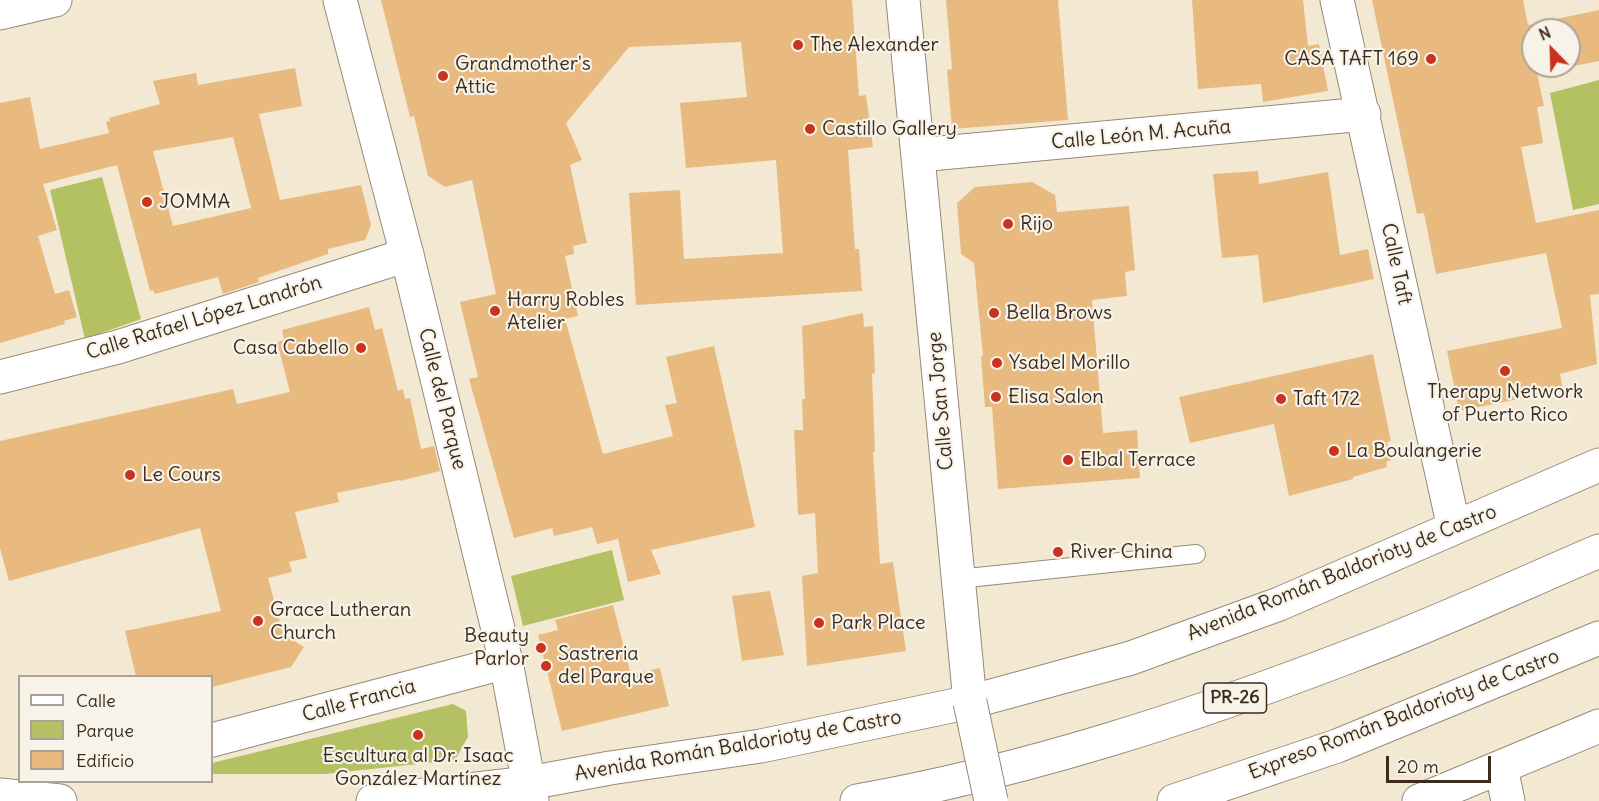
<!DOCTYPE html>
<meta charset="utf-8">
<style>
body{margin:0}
#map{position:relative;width:1599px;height:801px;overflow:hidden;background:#f3e9d3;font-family:Delius,sans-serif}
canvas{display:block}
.legend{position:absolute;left:18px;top:675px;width:195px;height:108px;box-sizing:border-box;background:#f7f3e8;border:2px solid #aca397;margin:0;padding:8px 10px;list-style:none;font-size:18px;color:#3b2a1e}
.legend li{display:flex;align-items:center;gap:12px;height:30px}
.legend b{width:30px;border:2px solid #aca397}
.north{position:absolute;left:1521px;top:18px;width:60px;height:60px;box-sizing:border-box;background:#f7f3e8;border:2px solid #aca397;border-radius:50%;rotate:337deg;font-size:16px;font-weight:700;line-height:24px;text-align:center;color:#3b2a1e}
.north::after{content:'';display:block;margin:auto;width:21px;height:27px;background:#c8321e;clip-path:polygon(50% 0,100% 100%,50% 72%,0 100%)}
.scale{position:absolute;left:1386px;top:756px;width:105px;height:27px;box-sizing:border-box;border:3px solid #3b2a1e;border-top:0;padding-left:8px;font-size:18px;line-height:21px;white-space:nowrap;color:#3b2a1e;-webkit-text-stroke:4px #f7f3e8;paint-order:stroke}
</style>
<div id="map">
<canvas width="1599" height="801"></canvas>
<ul class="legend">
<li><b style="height:8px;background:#fff"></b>Calle</li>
<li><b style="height:16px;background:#b4c163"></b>Parque</li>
<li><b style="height:16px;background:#e9ba7f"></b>Edificio</li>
</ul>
<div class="north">N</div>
<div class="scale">20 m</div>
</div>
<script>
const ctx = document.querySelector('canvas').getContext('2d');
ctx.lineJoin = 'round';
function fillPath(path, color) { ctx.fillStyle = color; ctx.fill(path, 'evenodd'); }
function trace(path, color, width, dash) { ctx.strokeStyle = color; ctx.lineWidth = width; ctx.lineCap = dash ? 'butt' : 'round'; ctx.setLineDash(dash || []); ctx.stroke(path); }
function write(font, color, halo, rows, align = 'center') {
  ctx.font = font + ' Delius,sans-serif'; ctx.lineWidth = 4.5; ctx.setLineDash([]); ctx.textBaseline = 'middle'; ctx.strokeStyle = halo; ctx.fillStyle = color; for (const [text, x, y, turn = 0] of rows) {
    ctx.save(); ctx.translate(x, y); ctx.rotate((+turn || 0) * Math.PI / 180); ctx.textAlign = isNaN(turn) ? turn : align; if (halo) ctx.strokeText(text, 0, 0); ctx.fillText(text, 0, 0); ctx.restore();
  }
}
const green = new Path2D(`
 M 1599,80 L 1599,204 L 1573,210 L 1550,93 Z
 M 102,177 L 141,319 L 85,339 L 50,190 Z
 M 612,550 L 624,600 L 523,626 L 511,576 Z
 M 453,704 L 466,711 L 468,737 L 455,760 L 325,774 L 212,774 L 212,763 Z`);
const building = new Path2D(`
 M 381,0 L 852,0 L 859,96 L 866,95 L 873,147 L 848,150 L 855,249 L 859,249 L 862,291 L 636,305 L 629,193 L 680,190 L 684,259 L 783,253 L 776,160 L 686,168 L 680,103 L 747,97 L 741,42 L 629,47 L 566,123 L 582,160 L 570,165 L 587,243 L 573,246 L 574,254 L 565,256 L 578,316 L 565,319 L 603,454 L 673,436 L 665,405 L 677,403 L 666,357 L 714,346 L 755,527 L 651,550 L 661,574 L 628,582 L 618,539 L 597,544 L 592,527 L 554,536 L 552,528 L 514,538 L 469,379 L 478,377 L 460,302 L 496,294 L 472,180 L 445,187 L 428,176 L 414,116 L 410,117 Z
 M 946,0 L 1058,0 L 1068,120 L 952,129 L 947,70 L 952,69 Z
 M 1192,0 L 1303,0 L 1308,46 L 1319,44 L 1328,91 L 1263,102 L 1261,84 L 1198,89 Z
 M 1372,0 L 1523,0 L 1528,25 L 1599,10 L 1599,61 L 1537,73 L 1544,106 L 1537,107 L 1543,143 L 1521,147 L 1536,223 L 1599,210 L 1599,294 L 1590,295 L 1597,364 L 1560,374 L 1563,390 L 1459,411 L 1447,351 L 1562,328 L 1546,253 L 1436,274 L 1424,213 L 1417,214 ZM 1533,30 L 1569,30 L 1569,66 L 1533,66 Z
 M 295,68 L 302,106 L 259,114 L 280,200 L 361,185 L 371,225 L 365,240 L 328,249 L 328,254 L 258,278 L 259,282 L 223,294 L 218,277 L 155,294 L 153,290 L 150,291 L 117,165 L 43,184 L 57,230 L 38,236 L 55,294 L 69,290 L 77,317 L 64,321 L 65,324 L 0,343 L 0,103 L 30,97 L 40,149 L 109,133 L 106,122 L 110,121 L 109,118 L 160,104 L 153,81 L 196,73 L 198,85 ZM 233,137 L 251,208 L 173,226 L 153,151 Z
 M 1258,171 L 1259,184 L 1328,172 L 1340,255 L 1368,249 L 1374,279 L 1263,303 L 1258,255 L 1222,258 L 1213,174 Z
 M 1032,182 L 1055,195 L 1057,212 L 1129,206 L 1135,270 L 1125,272 L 1127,296 L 1092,300 L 1103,433 L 1137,430 L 1140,478 L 998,489 L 992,407 L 985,407 L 981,357 L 983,356 L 974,263 L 961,254 L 957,203 L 975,187 Z
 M 369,307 L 375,330 L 382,328 L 398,391 L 403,389 L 405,399 L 410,398 L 421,449 L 434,446 L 440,471 L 400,481 L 400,480 L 337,493 L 339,502 L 295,512 L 307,558 L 289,562 L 292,572 L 268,578 L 283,634 L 304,647 L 291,667 L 212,687 L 212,676 L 136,676 L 125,631 L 221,611 L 200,528 L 9,581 L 0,548 L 0,441 L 233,389 L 237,404 L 290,392 L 277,342 L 284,340 L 282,330 Z
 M 863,313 L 864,327 L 873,326 L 875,373 L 872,374 L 875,452 L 873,452 L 880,564 L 893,562 L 906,651 L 807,666 L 802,576 L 818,573 L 815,513 L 798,515 L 794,430 L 803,430 L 802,399 L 805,399 L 802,326 Z
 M 1373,354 L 1391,441 L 1387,442 L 1391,460 L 1386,462 L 1387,467 L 1353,477 L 1353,479 L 1289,496 L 1274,424 L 1190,443 L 1179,397 Z
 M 770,591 L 784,655 L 742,661 L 732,596 Z
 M 613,605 L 631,675 L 660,668 L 669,706 L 562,731 L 538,635 L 558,630 L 555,620 Z`);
const service = new Path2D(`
 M 958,579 L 1196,554`);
const minor = new Path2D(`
 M 1337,0 L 1454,528
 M 0,13 L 55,0
 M 919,155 L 1364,114
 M 0,377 L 118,347 L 407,255
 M 212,740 L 506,662
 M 1501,768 L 1508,801
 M 0,795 L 60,801
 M 373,801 L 529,783 L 610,768 L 761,746 L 970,702 L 1131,658 L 1279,604 L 1599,465
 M 1419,801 L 1599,726`);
const tertiary = new Path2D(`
 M 340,0 L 407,255 L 506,662 L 532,801
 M 903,0 L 970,702`);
const motorway = new Path2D(`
 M 857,801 C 1026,771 1192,717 1353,655 C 1436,624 1517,586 1599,551
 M 1174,801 L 1337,746 L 1599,638`);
const tertiaryBridge = new Path2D(`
 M 970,702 L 991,801`);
const markers = [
 [798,45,6,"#c8321e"],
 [1431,59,6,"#c8321e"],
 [443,76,6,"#c8321e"],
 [810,129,6,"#c8321e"],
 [147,202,6,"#c8321e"],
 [1008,224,6,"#c8321e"],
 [495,311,6,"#c8321e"],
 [994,313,6,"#c8321e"],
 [361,348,6,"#c8321e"],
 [997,363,6,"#c8321e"],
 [1505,371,6,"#c8321e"],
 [996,397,6,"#c8321e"],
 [1281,399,6,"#c8321e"],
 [1334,451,6,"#c8321e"],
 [1068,460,6,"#c8321e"],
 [130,475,6,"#c8321e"],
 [1058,552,6,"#c8321e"],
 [258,621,6,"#c8321e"],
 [819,623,6,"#c8321e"],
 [541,648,6,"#c8321e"],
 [546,666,6,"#c8321e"],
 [418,735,6,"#c8321e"]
];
const shields = [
 [1235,698,63]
];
const shieldNames = [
 ["PR-26",1235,698]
];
const poiNames = [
 ["The Alexander",810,45],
 ["CASA TAFT 169",1419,59,"right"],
 ["Grandmother's",455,64],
 ["Attic",455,87],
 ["Castillo Gallery",822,129],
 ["JOMMA",159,202],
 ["Rijo",1020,224],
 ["Harry Robles",507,300],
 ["Atelier",507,323],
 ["Bella Brows",1006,313],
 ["Casa Cabello",349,348,"right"],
 ["Ysabel Morillo",1009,363],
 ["Therapy Network",1505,392,"center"],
 ["of Puerto Rico",1505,415,"center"],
 ["Elisa Salon",1008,397],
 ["Taft 172",1293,399],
 ["La Boulangerie",1346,451],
 ["Elbal Terrace",1080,460],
 ["Le Cours",142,475],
 ["River China",1070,552],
 ["Grace Lutheran",270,610],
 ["Church",270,633],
 ["Park Place",831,623],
 ["Beauty",529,636,"right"],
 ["Parlor",529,659,"right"],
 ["Sastreria",558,654],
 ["del Parque",558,677],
 ["Escultura al Dr. Isaac",418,756,"center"],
 ["González Martínez",418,779,"center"]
];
const streetNames = [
 ["Calle León M. Acuña",1141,135,-5],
 ["Calle Taft",1396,264,78],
 ["Calle Rafael López Landrón",204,318,-17],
 ["Calle del Parque",442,399,76],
 ["Calle San Jorge",941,401,-95],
 ["Avenida Román Baldorioty de Castro",1342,573,-22],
 ["Calle Francia",359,701,-15],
 ["Expreso Román Baldorioty de Castro",1404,715,-21],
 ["Avenida Román Baldorioty de Castro",738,746,-10]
];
fillPath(green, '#b4c163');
fillPath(building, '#e9ba7f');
trace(service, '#978a78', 20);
trace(minor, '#978a78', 35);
trace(tertiary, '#978a78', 35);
trace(motorway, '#978a78', 35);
trace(service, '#fff', 18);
trace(minor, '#fff', 33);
trace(tertiary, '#fff', 33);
trace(motorway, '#fff', 33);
trace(tertiaryBridge, '#978a78', 35, []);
trace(tertiaryBridge, '#fff', 33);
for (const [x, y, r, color] of markers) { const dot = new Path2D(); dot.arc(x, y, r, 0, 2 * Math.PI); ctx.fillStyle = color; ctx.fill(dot); trace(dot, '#f7f3e8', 2); }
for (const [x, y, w] of shields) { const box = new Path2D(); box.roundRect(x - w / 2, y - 15, w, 30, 4.5); ctx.fillStyle = '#f7f3e8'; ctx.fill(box); trace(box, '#3b2a1e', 1.5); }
write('bold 18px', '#3b2a1e', null, shieldNames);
write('20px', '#3b2a1e', '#f7f3e8', poiNames, 'left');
write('20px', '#3b2a1e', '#f7f3e8', streetNames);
</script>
